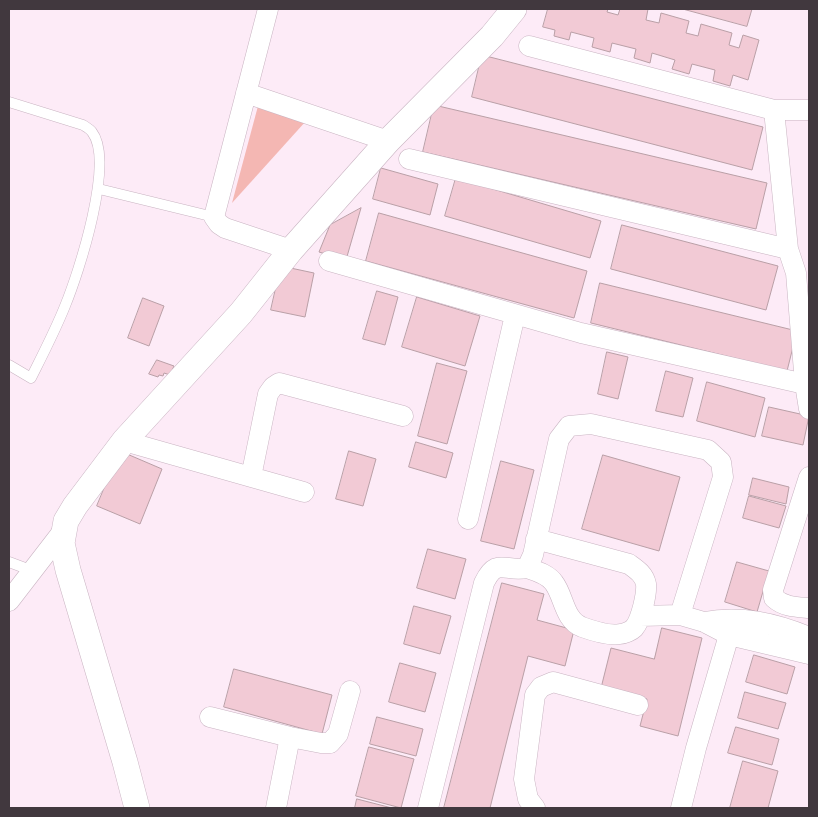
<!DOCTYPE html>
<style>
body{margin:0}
#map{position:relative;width:818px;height:817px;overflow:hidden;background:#fdebf7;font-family:Ubuntu,sans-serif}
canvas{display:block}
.frame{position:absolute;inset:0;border:10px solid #41383e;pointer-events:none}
</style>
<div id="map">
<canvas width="818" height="817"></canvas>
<div class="frame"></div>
</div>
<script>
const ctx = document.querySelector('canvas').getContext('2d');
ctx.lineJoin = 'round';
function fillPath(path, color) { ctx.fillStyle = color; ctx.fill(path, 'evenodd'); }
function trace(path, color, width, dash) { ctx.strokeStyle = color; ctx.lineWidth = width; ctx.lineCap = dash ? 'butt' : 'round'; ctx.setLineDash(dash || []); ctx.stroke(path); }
const green = new Path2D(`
 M 258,106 L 306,121 L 232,203 Z`);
const building = new Path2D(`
 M 548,9 L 608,9 L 607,12 L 618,15 L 620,9 L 648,9 L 646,20 L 659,23 L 661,13 L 689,21 L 686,33 L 698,36 L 701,24 L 732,33 L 729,45 L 739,48 L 743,35 L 759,40 L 748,80 L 733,75 L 730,86 L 713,81 L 715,70 L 692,64 L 689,74 L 672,69 L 675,60 L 652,53 L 650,63 L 634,58 L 636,49 L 612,43 L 610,52 L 592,47 L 594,38 L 571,32 L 569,40 L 554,36 L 555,30 L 543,27 Z
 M 683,9 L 752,9 L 747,26 Z
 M 482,55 L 763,127 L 752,170 L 472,97 Z
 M 434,105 L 767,183 L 756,229 L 423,152 Z
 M 381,168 L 438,184 L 430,215 L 373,199 Z
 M 456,178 L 601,221 L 590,258 L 445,216 Z
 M 361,208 L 346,260 L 319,252 L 330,225 Z
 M 379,213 L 587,271 L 574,318 L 366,261 Z
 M 622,225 L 778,266 L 766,310 L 611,269 Z
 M 281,266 L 314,273 L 305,317 L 271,310 Z
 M 600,283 L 797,331 L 787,371 L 591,323 Z
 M 377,291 L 398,297 L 385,345 L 363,339 Z
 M 417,297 L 480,316 L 465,366 L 402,347 Z
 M 143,298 L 164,306 L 149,346 L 128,338 Z
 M 607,352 L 628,357 L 618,399 L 598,394 Z
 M 157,360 L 174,366 L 170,375 L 164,373 L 163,376 L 159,375 L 158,377 L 149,374 Z
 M 437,363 L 467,371 L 447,444 L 418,436 Z
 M 666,371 L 693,378 L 683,417 L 656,411 Z
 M 707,382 L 765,398 L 755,437 L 697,421 Z
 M 769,407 L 809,416 L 803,445 L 762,436 Z
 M 416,442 L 453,453 L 446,478 L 409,467 Z
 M 120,451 L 162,469 L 140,524 L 97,506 Z
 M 349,451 L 376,459 L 363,506 L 336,499 Z
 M 603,455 L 680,477 L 659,551 L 582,529 Z
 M 501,461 L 534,470 L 514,549 L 481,541 Z
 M 753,478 L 789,487 L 786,504 L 749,495 Z
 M 749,496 L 786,506 L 779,528 L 743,518 Z
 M 428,549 L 466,559 L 455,599 L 417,588 Z
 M 737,562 L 769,571 L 757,612 L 725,602 Z
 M 502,583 L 544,594 L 537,620 L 574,630 L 565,666 L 528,656 L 490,808 L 444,808 Z
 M 414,606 L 451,616 L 440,654 L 404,644 Z
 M 662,628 L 702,638 L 678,736 L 640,726 L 647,699 L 601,688 L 611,648 L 654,659 Z
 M 754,655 L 795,667 L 787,694 L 746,682 Z
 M 400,663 L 436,673 L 425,712 L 389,702 Z
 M 234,669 L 332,695 L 322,734 L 224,707 Z
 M 745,692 L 786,703 L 778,729 L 738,718 Z
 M 377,717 L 423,729 L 416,756 L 370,744 Z
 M 736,727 L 779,739 L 772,765 L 728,753 Z
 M 369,747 L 414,759 L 401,808 L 356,796 Z
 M 743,761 L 778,771 L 768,808 L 730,808 Z
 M 357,799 L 392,808 L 355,808 Z`);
const service = new Path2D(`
 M 9,102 L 83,125 C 86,127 90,129 92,132 C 115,161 79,272 65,306 C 55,331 43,354 31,378 L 9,365
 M 99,189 L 214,217
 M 9,562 L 33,571`);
const minor = new Path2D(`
 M 268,9 L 214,217 L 219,224 L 225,228 L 291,250
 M 529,46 L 774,110 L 809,110
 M 246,93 L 388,141
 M 774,110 L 788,249 L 796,273 L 805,384 L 809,409
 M 409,159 L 788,249
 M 329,261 L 581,333 L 809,385
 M 124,441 L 304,492
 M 251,477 L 268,394 L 273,387 L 279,383 L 403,416
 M 809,477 L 773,590 L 774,598 C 784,607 796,607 809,608
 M 468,519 L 515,315
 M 527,568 C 536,571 548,574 554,583 C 564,596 564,620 582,627 C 593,631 608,636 620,634 C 624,634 631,631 634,628 C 641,620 647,594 646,584 C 644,574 636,569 629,564 L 536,539
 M 9,601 L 63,531
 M 640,616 L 680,615
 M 704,622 C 741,615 775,623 809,637
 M 732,623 L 729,635 L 809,654
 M 210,717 L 290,737 L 321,743 L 330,743 L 338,734 L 350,691
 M 276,808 L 290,737
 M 428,808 L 484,583 C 497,556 505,573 527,568 L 533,555 L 559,439 L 569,426 L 591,424 L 708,450 L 721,462 L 723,477 L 680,615 L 704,622 L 729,635 L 696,748 L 681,808
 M 535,808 L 528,799 L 524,779 L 535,695 L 541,687 L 553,682 L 638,705`);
const tertiary = new Path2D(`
 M 137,808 L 125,762 L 68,570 L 62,543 L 66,521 L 75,506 L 124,441 L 241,313 L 291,250 L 388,141 L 492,36 L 514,9`);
fillPath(green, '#f4b7b3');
fillPath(building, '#f2cad5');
trace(building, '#b99fa6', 1);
trace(service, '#c9b4c2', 11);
trace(minor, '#c9b4c2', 21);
trace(tertiary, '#c9b4c2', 26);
trace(service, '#fff', 10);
trace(minor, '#fff', 20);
trace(tertiary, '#fff', 25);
</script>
